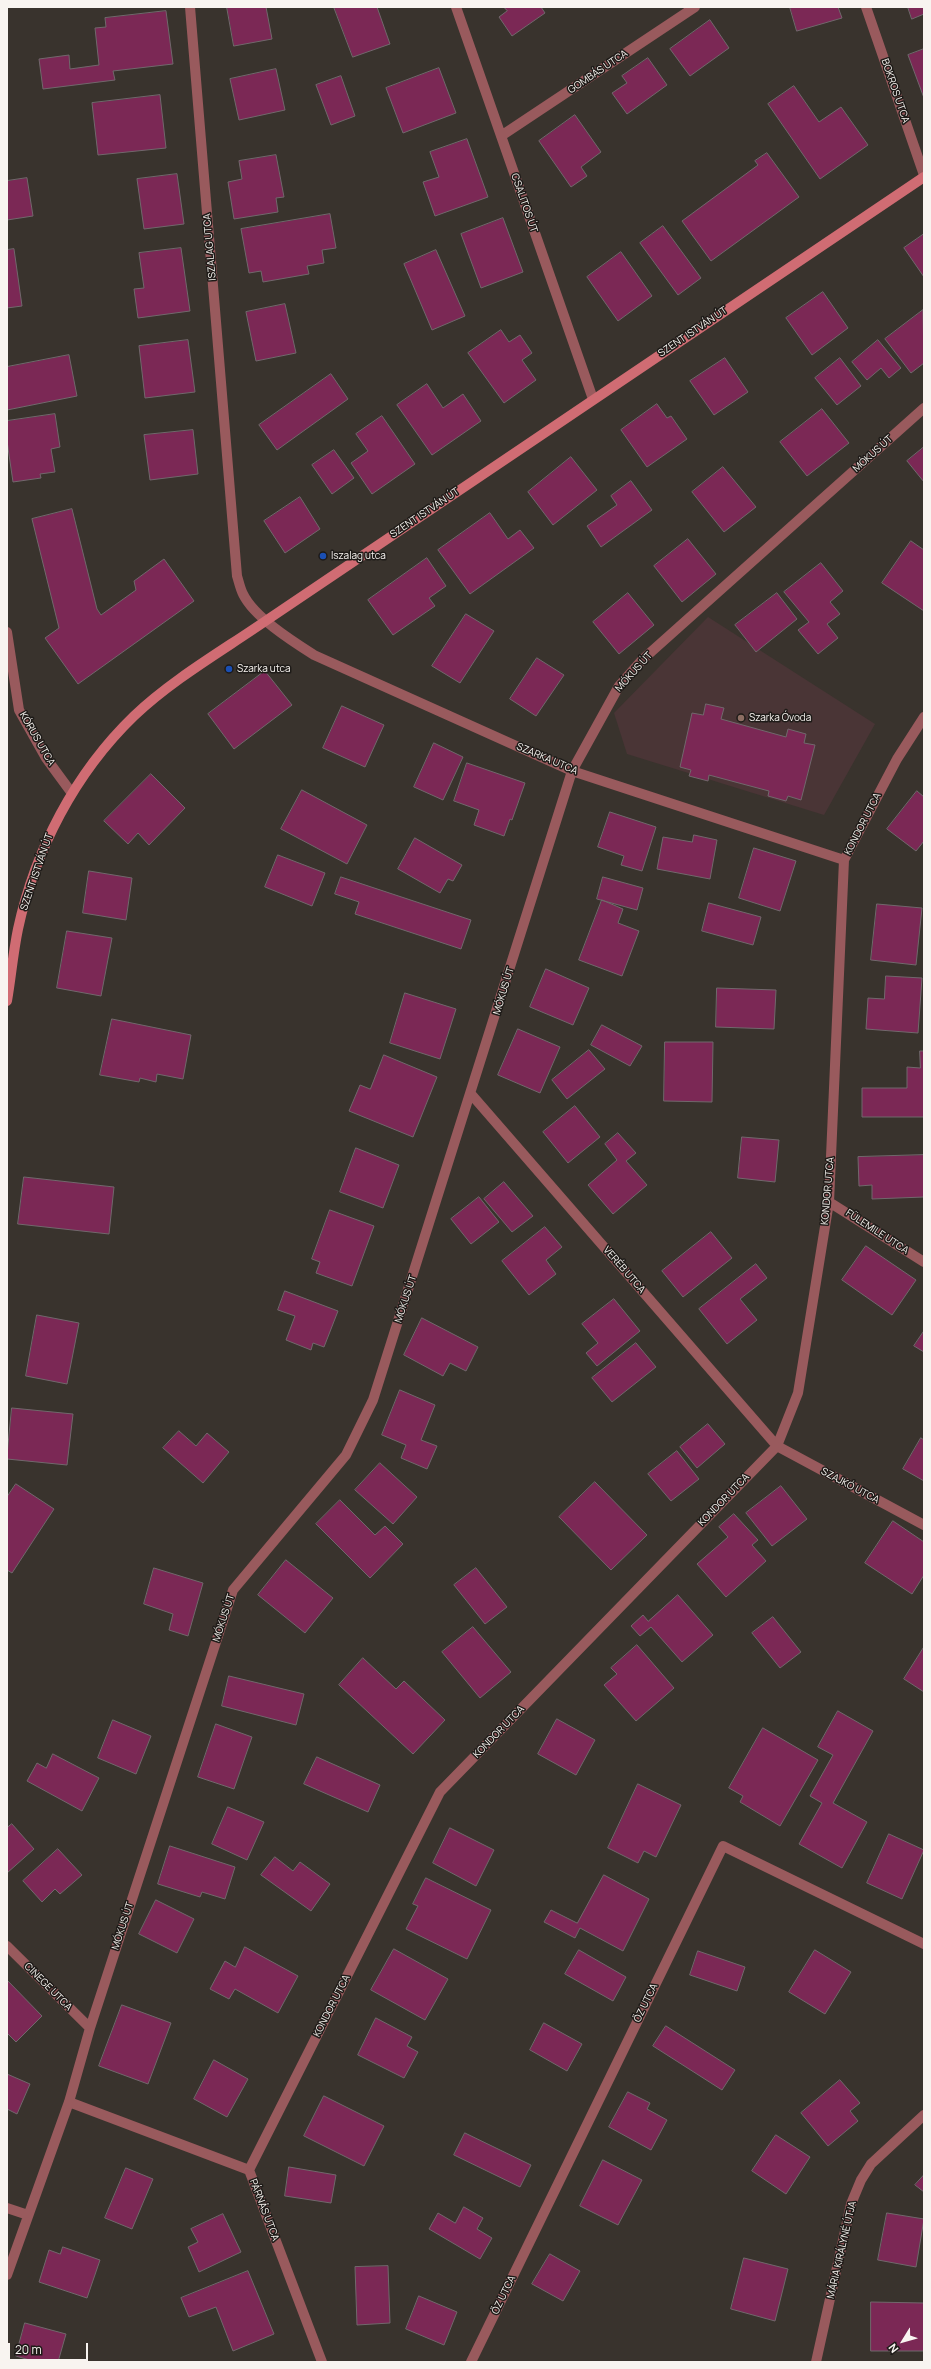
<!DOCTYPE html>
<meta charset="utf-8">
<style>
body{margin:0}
#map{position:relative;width:931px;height:2369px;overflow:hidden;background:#39332d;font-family:Manrope,sans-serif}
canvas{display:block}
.frame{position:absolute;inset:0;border:8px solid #f8f4f0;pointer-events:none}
.north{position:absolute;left:883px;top:2321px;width:40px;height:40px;-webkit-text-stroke:3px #1e1b18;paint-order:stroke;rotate:233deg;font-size:11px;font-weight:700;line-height:16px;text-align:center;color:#f8f4f0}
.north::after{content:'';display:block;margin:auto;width:14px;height:18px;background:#f8f4f0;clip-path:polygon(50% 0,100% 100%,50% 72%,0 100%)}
.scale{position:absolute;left:8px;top:2343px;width:80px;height:18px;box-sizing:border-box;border:2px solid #f8f4f0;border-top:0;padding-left:5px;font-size:12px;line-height:14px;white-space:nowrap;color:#f8f4f0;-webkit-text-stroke:3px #1e1b18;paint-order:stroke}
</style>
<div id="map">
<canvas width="931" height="2369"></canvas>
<div class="frame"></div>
<div class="north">N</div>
<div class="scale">20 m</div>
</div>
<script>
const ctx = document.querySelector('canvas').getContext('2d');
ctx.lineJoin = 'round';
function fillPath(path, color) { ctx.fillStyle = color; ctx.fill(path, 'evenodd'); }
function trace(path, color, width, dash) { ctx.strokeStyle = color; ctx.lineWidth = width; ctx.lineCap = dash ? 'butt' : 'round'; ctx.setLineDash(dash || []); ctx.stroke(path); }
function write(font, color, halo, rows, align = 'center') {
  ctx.font = font + ' Manrope,sans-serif'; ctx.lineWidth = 3; ctx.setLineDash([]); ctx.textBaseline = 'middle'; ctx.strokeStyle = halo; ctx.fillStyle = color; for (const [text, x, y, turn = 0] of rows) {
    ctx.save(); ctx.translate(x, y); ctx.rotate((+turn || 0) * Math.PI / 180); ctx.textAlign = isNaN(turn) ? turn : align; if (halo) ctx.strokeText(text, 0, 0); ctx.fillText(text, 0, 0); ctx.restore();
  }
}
const education = new Path2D(`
 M 708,617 L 875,724 L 824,815 L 627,754 L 614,713 Z`);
const building = new Path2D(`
 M 227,7 L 266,7 L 272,39 L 234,46 Z
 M 334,7 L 377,7 L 390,44 L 353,57 Z
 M 504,7 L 541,7 L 545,13 L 512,36 L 499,17 L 507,11 Z
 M 790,7 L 838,7 L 842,18 L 797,31 Z
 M 908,7 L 924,7 L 924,14 L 912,19 Z
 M 166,11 L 173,64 L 113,71 L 115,80 L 43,89 L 39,59 L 69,55 L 70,69 L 99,65 L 95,28 L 106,27 L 105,18 Z
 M 710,20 L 729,48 L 690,76 L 670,49 Z
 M 924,49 L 924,98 L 908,55 Z
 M 648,58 L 667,85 L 627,114 L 612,93 L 627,83 L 622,76 Z
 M 439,68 L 456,113 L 403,133 L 386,88 Z
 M 276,69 L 285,110 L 239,120 L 230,79 Z
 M 341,76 L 355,116 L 331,125 L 316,85 Z
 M 794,86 L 819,122 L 841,107 L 868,145 L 820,179 L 768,104 Z
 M 160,95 L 166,148 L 98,155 L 92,103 Z
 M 575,115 L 601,152 L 581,167 L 587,176 L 571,187 L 539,141 Z
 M 467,139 L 488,197 L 435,216 L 423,182 L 439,177 L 430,152 Z
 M 767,153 L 799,197 L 711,261 L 682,221 L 758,165 L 755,161 Z
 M 276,155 L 284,197 L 276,198 L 278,212 L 234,219 L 228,182 L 242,179 L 239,161 Z
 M 177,174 L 184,224 L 144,229 L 137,179 Z
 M 27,178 L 33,216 L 7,220 L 7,181 Z
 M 330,214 L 336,248 L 322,250 L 324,263 L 307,266 L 309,274 L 263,282 L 261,271 L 249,273 L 241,229 Z
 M 503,218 L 523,272 L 481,288 L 461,234 Z
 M 663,226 L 701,278 L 678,295 L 640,243 Z
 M 924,234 L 924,277 L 904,248 Z
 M 181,248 L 190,311 L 138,318 L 134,289 L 144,288 L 139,253 Z
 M 14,249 L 22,306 L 7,308 L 7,250 Z
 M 436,250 L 465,316 L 432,330 L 404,264 Z
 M 621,252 L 652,296 L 618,321 L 587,277 Z
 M 823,292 L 848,328 L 812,355 L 786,318 Z
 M 285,304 L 296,353 L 256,361 L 246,312 Z
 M 923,310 L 924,363 L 911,373 L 885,339 Z
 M 501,330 L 509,342 L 520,335 L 532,353 L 522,360 L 536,380 L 504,403 L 468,353 Z
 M 188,340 L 195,392 L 145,398 L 139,346 Z
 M 878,340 L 901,368 L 889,378 L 881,368 L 867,380 L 852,362 Z
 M 69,355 L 77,396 L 7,410 L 7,367 Z
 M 725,358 L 748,392 L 714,415 L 690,381 Z
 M 840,358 L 861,386 L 837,405 L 815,378 Z
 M 331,374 L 348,399 L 277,450 L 259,425 Z
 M 427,384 L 443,408 L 463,394 L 481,421 L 432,455 L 397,405 Z
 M 657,404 L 667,418 L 671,416 L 687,439 L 647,467 L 621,430 Z
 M 822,409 L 849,443 L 807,476 L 780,442 Z
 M 55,414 L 60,447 L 51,449 L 55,472 L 40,474 L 41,478 L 13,482 L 7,441 L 7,421 Z
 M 382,416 L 415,464 L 372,494 L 351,463 L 368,451 L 356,434 Z
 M 193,430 L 198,474 L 150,480 L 144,435 Z
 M 924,447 L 924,482 L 907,461 Z
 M 334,450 L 354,478 L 332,494 L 312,465 Z
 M 571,457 L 597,490 L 553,525 L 528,492 Z
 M 723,467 L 756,507 L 724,532 L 692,492 Z
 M 631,481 L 652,510 L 601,547 L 587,526 L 617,505 L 611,496 Z
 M 300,497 L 320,529 L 285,553 L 264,521 Z
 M 72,509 L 97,609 L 101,615 L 136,590 L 134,581 L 164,559 L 194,601 L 78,684 L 45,638 L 59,628 L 32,519 Z
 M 490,513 L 508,539 L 520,530 L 534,548 L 470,594 L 438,550 Z
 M 688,539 L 716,574 L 682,602 L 654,566 Z
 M 911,541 L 924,550 L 924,611 L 882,583 Z
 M 427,558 L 446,586 L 429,598 L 435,606 L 393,635 L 368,600 Z
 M 821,563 L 843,591 L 830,602 L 840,614 L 827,624 L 838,638 L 818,654 L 798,630 L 809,622 L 784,592 Z
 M 628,593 L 654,625 L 619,654 L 593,622 Z
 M 777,593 L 797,619 L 756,652 L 735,625 Z
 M 466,614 L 494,631 L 460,683 L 432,666 Z
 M 537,658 L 564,675 L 536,716 L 510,699 Z
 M 265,671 L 292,705 L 234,749 L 208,714 Z
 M 706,704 L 724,708 L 721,719 L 786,737 L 788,729 L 806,734 L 804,743 L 815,745 L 801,800 L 788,796 L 786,801 L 768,796 L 769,791 L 709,775 L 708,781 L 689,776 L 691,770 L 680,767 L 692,713 L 703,715 Z
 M 342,706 L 384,725 L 365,767 L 323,748 Z
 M 434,743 L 463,757 L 443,800 L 414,787 Z
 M 467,763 L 525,783 L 512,820 L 510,819 L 504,836 L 474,825 L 479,810 L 454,801 Z
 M 151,774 L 185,808 L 149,845 L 138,833 L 128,844 L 104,821 Z
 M 302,790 L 367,825 L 347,864 L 281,829 Z
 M 917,791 L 924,797 L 924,841 L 916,851 L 887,829 Z
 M 610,812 L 656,827 L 642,871 L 621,865 L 624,856 L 598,847 Z
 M 694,835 L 717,840 L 710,879 L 657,869 L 663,837 L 692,842 Z
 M 415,838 L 462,865 L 453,881 L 448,879 L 440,893 L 398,869 Z
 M 754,848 L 796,861 L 780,911 L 739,898 Z
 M 278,855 L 325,873 L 312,906 L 265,887 Z
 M 89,871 L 132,878 L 126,920 L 83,913 Z
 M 341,877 L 471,920 L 461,949 L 355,914 L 359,902 L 335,894 Z
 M 603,877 L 643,888 L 637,910 L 597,899 Z
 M 602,900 L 623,909 L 618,923 L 639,931 L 622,976 L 579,960 Z
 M 709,903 L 761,917 L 753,945 L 702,931 Z
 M 877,904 L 922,908 L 916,965 L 871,960 Z
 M 67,931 L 112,938 L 101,996 L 57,988 Z
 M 546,969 L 589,988 L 573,1025 L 530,1007 Z
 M 886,976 L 922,978 L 918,1033 L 866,1029 L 868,998 L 884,999 Z
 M 717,988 L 776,990 L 774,1029 L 716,1027 Z
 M 405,993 L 456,1009 L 440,1059 L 390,1043 Z
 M 112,1019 L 191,1035 L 183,1079 L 157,1074 L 156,1082 L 140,1078 L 139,1082 L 100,1075 Z
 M 602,1025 L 642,1046 L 630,1066 L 591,1045 Z
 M 518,1029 L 560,1047 L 540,1093 L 498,1075 Z
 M 665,1042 L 713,1042 L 712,1102 L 664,1101 Z
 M 589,1050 L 605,1069 L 567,1099 L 552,1080 Z
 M 920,1051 L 924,1051 L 924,1117 L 862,1117 L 862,1088 L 907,1088 L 907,1067 L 920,1068 Z
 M 384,1055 L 437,1077 L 413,1137 L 349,1111 L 360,1085 L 370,1089 Z
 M 575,1106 L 600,1137 L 568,1163 L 543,1132 Z
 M 618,1133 L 636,1153 L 626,1161 L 647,1185 L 613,1214 L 588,1185 L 617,1160 L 605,1144 Z
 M 742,1137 L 779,1140 L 775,1182 L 738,1178 Z
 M 356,1148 L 399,1165 L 383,1208 L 340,1192 Z
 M 924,1155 L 924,1197 L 872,1199 L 872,1185 L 859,1186 L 858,1157 Z
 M 24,1177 L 114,1187 L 109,1234 L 18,1224 Z
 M 504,1182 L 533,1216 L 512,1232 L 484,1199 Z
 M 479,1197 L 499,1222 L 471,1244 L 451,1219 Z
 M 330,1210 L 374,1226 L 352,1286 L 316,1273 L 320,1262 L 312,1259 Z
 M 545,1227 L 562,1247 L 546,1260 L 556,1274 L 529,1295 L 502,1261 Z
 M 711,1232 L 732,1258 L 683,1297 L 662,1271 Z
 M 866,1246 L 916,1280 L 892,1315 L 842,1280 Z
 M 756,1264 L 767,1278 L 740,1299 L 757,1320 L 727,1344 L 699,1309 Z
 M 285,1291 L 338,1311 L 324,1347 L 313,1343 L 311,1350 L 286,1340 L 295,1316 L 278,1310 Z
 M 614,1299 L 640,1331 L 597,1366 L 586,1353 L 598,1343 L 582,1324 Z
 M 37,1315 L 79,1323 L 67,1384 L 26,1376 Z
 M 422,1318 L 478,1347 L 466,1371 L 450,1363 L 443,1376 L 404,1355 Z
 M 924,1331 L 924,1352 L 914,1346 Z
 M 636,1343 L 656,1367 L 612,1402 L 592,1378 Z
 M 400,1390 L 435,1405 L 421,1440 L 437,1446 L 427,1469 L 401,1458 L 406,1445 L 382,1435 Z
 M 12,1408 L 73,1414 L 67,1465 L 7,1459 Z
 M 708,1424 L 725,1444 L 697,1468 L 680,1447 Z
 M 179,1431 L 196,1446 L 207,1433 L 229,1452 L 203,1483 L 163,1448 Z
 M 921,1438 L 924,1440 L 924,1481 L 903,1469 Z
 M 677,1451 L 699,1479 L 671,1501 L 648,1474 Z
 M 380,1463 L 417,1497 L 393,1524 L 355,1490 Z
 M 595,1482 L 647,1535 L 611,1570 L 559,1517 Z
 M 16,1484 L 54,1509 L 12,1573 L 7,1570 L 7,1497 Z
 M 781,1486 L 807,1519 L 772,1546 L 746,1513 Z
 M 340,1500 L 375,1535 L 385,1526 L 403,1544 L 370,1578 L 316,1524 Z
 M 734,1514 L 758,1540 L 752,1545 L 766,1561 L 726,1597 L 697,1564 L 728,1537 L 719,1527 Z
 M 893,1521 L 924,1542 L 924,1575 L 912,1594 L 865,1563 Z
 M 286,1560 L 333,1598 L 305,1633 L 258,1595 Z
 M 154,1568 L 203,1583 L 188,1636 L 169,1630 L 173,1614 L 144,1604 Z
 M 476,1568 L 507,1607 L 485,1624 L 454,1585 Z
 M 678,1595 L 713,1635 L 682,1662 L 651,1627 L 640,1636 L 631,1626 L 643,1615 L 648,1621 Z
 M 773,1617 L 801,1652 L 780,1668 L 752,1633 Z
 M 473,1627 L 511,1672 L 480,1698 L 442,1652 Z
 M 637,1645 L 674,1688 L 636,1721 L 604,1685 L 617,1674 L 611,1668 Z
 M 924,1647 L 924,1692 L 904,1679 Z
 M 363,1658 L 396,1689 L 404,1681 L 445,1720 L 413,1754 L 339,1685 Z
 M 229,1676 L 304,1694 L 296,1725 L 222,1706 Z
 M 838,1711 L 873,1731 L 833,1803 L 867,1822 L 842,1868 L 799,1844 L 822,1803 L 810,1796 L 833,1755 L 818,1747 Z
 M 557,1719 L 595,1740 L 576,1775 L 538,1754 Z
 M 113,1720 L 151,1736 L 136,1774 L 98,1758 Z
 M 216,1724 L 252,1737 L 234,1789 L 198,1777 Z
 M 763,1728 L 818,1760 L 780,1826 L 740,1802 L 743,1796 L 729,1788 Z
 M 53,1754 L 99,1778 L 82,1811 L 27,1781 L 37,1763 L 46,1768 Z
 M 317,1757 L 380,1785 L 368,1812 L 304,1784 Z
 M 638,1784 L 681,1805 L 656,1857 L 644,1851 L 638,1863 L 608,1848 Z
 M 228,1807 L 264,1822 L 247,1860 L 212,1844 Z
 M 12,1824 L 34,1849 L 7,1873 L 7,1828 Z
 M 450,1828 L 494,1850 L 476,1886 L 433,1863 Z
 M 889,1834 L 924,1850 L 902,1899 L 867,1883 Z
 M 170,1846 L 235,1867 L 225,1899 L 202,1892 L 200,1897 L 158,1884 Z
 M 58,1849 L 82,1875 L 60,1894 L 55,1889 L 42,1902 L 23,1881 Z
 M 275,1857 L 293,1871 L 300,1862 L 330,1884 L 311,1911 L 261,1875 Z
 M 604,1875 L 649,1899 L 623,1951 L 580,1928 L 575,1938 L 544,1922 L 551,1910 L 577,1923 Z
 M 426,1878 L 491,1910 L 467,1959 L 406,1929 L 418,1906 L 413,1904 Z
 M 156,1900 L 194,1919 L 177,1953 L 139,1934 Z
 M 245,1947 L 298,1976 L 278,2013 L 235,1989 L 229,1999 L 210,1989 L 225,1961 L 235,1967 Z
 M 394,1949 L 448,1979 L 425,2020 L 371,1990 Z
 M 579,1950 L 626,1977 L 613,2001 L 565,1974 Z
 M 815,1950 L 851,1972 L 825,2014 L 789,1992 Z
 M 698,1951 L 745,1967 L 737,1991 L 690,1975 Z
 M 7,1980 L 42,2016 L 16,2042 L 7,2033 Z
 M 122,2005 L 171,2023 L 148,2084 L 99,2066 Z
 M 376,2018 L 412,2037 L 407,2046 L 418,2052 L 404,2078 L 358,2055 Z
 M 544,2023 L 582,2044 L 567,2071 L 530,2050 Z
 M 666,2026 L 735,2070 L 722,2090 L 653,2046 Z
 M 214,2060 L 248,2079 L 227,2117 L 194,2099 Z
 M 7,2074 L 30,2084 L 17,2114 L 7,2109 Z
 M 840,2080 L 860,2103 L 850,2111 L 858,2121 L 828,2146 L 801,2113 Z
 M 628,2092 L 650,2103 L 647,2109 L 667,2120 L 651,2150 L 609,2127 Z
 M 324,2096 L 384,2126 L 364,2166 L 304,2136 Z
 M 465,2133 L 531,2165 L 520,2187 L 454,2155 Z
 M 776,2135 L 810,2157 L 786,2194 L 752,2171 Z
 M 603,2160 L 642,2180 L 618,2225 L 580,2206 Z
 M 289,2167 L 336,2175 L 331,2203 L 285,2196 Z
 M 126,2168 L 153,2179 L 132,2229 L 105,2218 Z
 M 924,2175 L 924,2192 L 915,2185 Z
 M 464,2207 L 483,2218 L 477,2229 L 492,2238 L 480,2259 L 429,2229 L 438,2213 L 455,2223 Z
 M 887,2213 L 924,2219 L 916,2267 L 878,2260 Z
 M 223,2214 L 241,2252 L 199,2272 L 188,2247 L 198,2242 L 191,2229 Z
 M 63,2247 L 100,2260 L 87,2298 L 39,2282 L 49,2250 L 60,2254 Z
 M 550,2254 L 580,2271 L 563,2301 L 532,2284 Z
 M 744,2258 L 788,2269 L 775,2321 L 731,2309 Z
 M 388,2266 L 390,2323 L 357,2325 L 355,2267 Z
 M 248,2271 L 274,2334 L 233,2351 L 216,2307 L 189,2317 L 181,2298 Z
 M 419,2296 L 457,2312 L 444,2345 L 406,2329 Z
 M 871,2302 L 924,2303 L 924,2351 L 871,2351 Z
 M 25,2323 L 66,2334 L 58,2362 L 36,2362 L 16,2356 Z`);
const street = new Path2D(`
 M 190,7 L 237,576 C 239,582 240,588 243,594 C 254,617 292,641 314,655 L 572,771 L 844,860
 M 456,7 L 593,399
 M 866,7 L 924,175
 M 501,136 L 695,7
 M 7,632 L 19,710 L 46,758 L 71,792
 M 471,1094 L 777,1446 L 924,1525
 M 829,1202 L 924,1262
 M 7,1946 L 90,2028
 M 69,2102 L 249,2170 L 322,2362
 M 249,2170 L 440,1792 L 777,1446 L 798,1393 L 829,1202 L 844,860 L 897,759 L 924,717
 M 7,2208 L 28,2215
 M 7,2275 L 69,2102 L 90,2028 L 233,1590 L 346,1455 L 373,1400 L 572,771 L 619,686 L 642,660 L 924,408
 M 471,2362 L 723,1846 L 924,1944
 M 816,2362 L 851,2204 L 861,2180 L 871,2164 L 924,2115`);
const secondary = new Path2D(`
 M 7,1001 C 11,978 13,953 18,929 C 35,850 75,773 134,716 C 173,679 222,651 267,620 L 924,177`);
const markers = [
 [323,556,4,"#1a4fb4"],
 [229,669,4,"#1a4fb4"],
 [741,718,4,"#8d6e63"]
];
const streetNames = [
 ["GOMBÁS UTCA",598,72,-34],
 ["BOKROS UTCA",895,91,71],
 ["CSALITOS ÚT",524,203,71],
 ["ISZALAG UTCA",210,247,-95],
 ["SZENT ISTVÁN ÚT",693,332,-34],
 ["MÓKUS ÚT",873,454,-42],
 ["SZENT ISTVÁN ÚT",425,513,-34],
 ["MÓKUS ÚT",634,672,-48],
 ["KÓRUS UTCA",37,739,60],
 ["SZARKA UTCA",547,759,23],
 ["KONDOR UTCA",863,824,-63],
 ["SZENT ISTVÁN ÚT",37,872,-71],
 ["MÓKUS ÚT",504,991,-73],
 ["KONDOR UTCA",828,1191,-85],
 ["FÜLEMILE UTCA",877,1232,33],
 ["VERÉB UTCA",624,1270,49],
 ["MÓKUS ÚT",406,1299,-72],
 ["SZAJKÓ UTCA",850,1486,28],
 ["KONDOR UTCA",724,1500,-46],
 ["MÓKUS ÚT",224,1618,-72],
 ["KONDOR UTCA",499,1732,-46],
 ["MÓKUS ÚT",123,1926,-72],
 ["CINEGE UTCA",48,1987,45],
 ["ŐZ UTCA",646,2003,-64],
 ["KONDOR UTCA",332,2006,-63],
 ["PÁRNÁS UTCA",264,2210,69],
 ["MÁRIA KIRÁLYNÉ ÚTJA",842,2250,-77],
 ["ŐZ UTCA",504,2295,-64]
];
const poiNames = [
 ["Iszalag utca",331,556],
 ["Szarka utca",237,669],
 ["Szarka Óvoda",749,718]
];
fillPath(education, '#4a3536');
fillPath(building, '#7b2855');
trace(building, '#71686c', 1);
trace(street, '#995a5d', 10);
trace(secondary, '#d06c73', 10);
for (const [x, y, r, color] of markers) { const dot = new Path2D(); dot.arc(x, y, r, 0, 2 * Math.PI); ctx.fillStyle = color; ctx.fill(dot); trace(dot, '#1e1b18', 1.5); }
write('10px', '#f8f4f0', '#1e1b18', streetNames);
write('10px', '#f8f4f0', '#1e1b18', poiNames, 'left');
</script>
